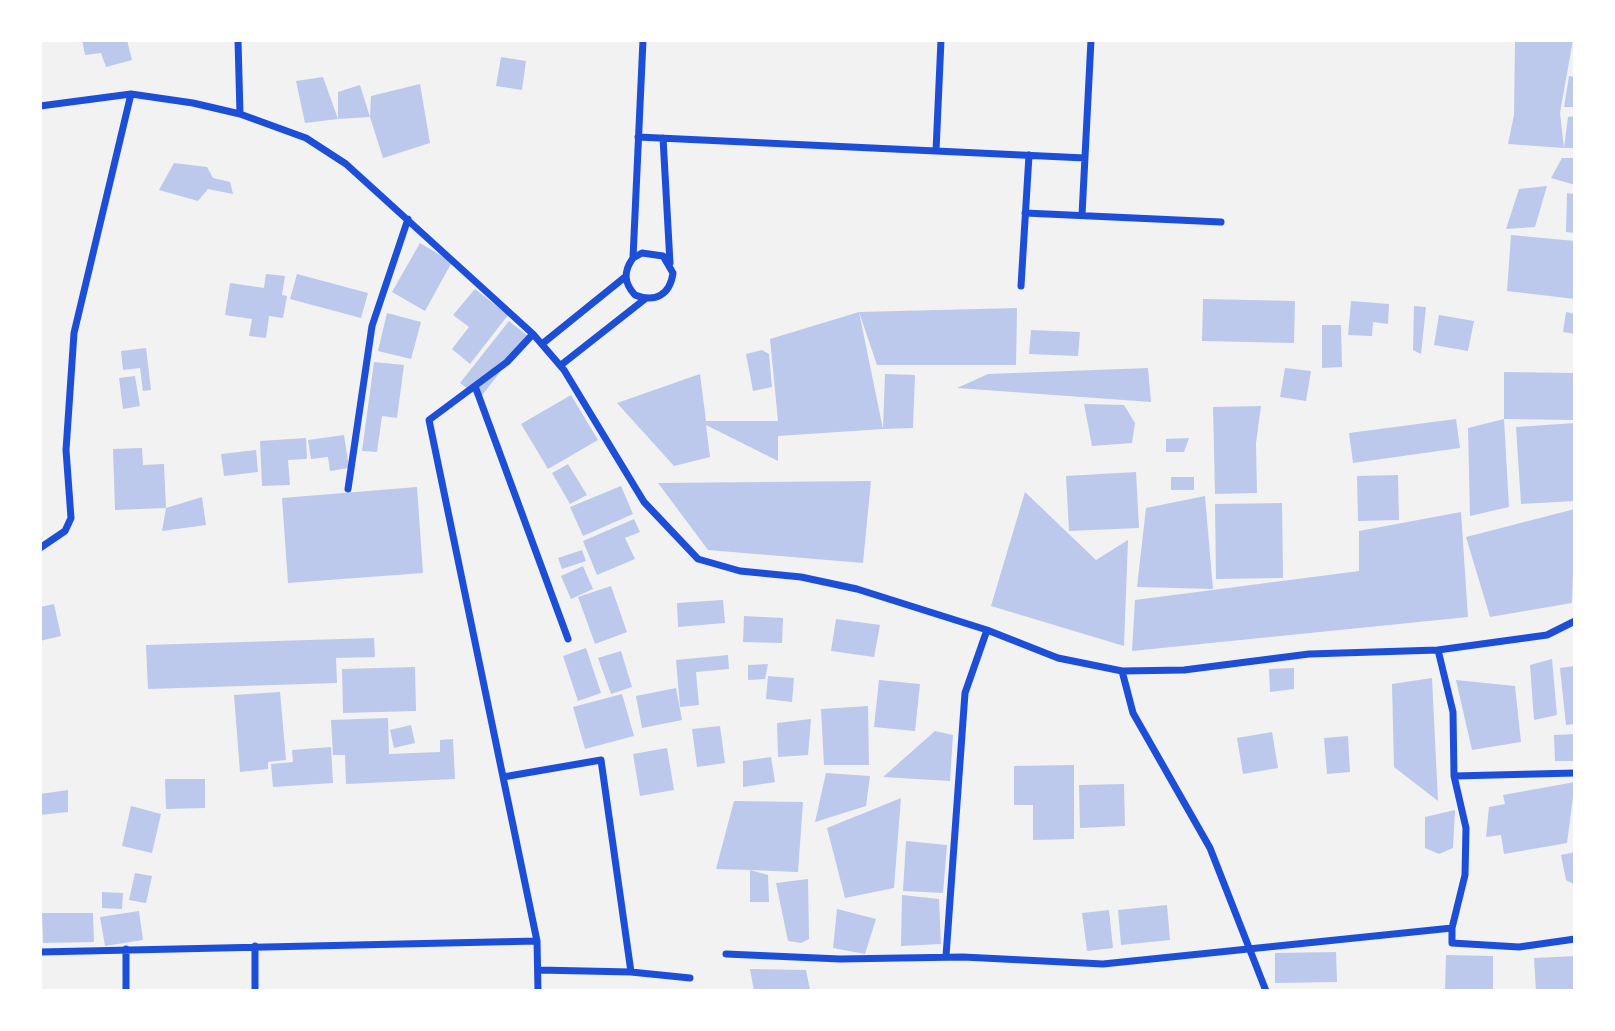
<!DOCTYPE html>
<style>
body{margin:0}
#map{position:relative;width:1615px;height:1031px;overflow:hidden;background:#f2f2f2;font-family:"DM Sans",sans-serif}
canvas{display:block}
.frame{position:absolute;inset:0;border:42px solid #fff;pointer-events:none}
</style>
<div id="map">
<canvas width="1615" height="1031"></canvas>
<div class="frame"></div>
</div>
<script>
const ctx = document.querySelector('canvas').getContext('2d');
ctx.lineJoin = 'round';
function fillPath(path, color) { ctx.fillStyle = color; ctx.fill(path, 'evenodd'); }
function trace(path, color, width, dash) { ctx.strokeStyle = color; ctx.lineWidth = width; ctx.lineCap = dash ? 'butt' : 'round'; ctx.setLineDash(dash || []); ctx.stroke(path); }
const building = new Path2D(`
 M 82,40 L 127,40 L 132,60 L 106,67 L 101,53 L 85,55 Z
 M 1515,40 L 1573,40 L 1560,113 L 1564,148 L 1508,144 L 1514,115 Z
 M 501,57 L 526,61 L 522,90 L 496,86 Z
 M 1569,76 L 1575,77 L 1575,107 L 1564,107 Z
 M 323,77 L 338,119 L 305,123 L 296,81 Z
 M 420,84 L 430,143 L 383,158 L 370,117 L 371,96 Z
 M 360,85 L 370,117 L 338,119 L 338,92 Z
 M 1575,116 L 1575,148 L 1564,148 L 1568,117 Z
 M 1562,158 L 1575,158 L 1575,185 L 1551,178 Z
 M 174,163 L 207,167 L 213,178 L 230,182 L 233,194 L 208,189 L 198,201 L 159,190 Z
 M 1547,186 L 1535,227 L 1506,229 L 1519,189 Z
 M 1567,193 L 1575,194 L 1575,233 L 1566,232 Z
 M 1511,235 L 1575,241 L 1575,299 L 1507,291 Z
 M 420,243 L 452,262 L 425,311 L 392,292 Z
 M 266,274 L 285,276 L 282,295 L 287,296 L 283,318 L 269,316 L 266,338 L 249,336 L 252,319 L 225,315 L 230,283 L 264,288 Z
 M 297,274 L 368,293 L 361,318 L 290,299 Z
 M 475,289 L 508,315 L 470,364 L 452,349 L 469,327 L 453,315 Z
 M 1203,299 L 1295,301 L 1294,343 L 1202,341 Z
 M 1351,301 L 1389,304 L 1388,324 L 1373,322 L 1372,336 L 1348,335 Z
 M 1414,306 L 1426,307 L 1421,354 L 1413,350 Z
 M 1017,308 L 1016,365 L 877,365 L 859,312 Z
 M 859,312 L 883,429 L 778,436 L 778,461 L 706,425 L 710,457 L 674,466 L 617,403 L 700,374 L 706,421 L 778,421 L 770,339 Z
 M 1566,312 L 1575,314 L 1575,334 L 1563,332 Z
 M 387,313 L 421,322 L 411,359 L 378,351 Z
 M 1439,315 L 1474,321 L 1468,351 L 1434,345 Z
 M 509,321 L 528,336 L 480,398 L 460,383 Z
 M 1322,325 L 1341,325 L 1342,367 L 1322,368 Z
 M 1031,330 L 1080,332 L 1078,356 L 1029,354 Z
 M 146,348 L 151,390 L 143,391 L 140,368 L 123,370 L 121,351 Z
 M 762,350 L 769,354 L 772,387 L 753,391 L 746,354 Z
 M 374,362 L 404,365 L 397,418 L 382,416 L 377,452 L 362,451 Z
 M 1148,368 L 1151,402 L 957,388 L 988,374 Z
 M 1285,368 L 1311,371 L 1306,401 L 1280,397 Z
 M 1504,372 L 1575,373 L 1575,420 L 1504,419 Z
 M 885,374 L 915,375 L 913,428 L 883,429 Z
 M 135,376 L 140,406 L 123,409 L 119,378 Z
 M 571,395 L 598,440 L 548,469 L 521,424 Z
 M 1084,404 L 1124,405 L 1135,423 L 1132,443 L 1092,446 Z
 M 1261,406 L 1256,443 L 1257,493 L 1215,494 L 1213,407 Z
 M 1456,419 L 1460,448 L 1353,463 L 1349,433 Z
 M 1504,419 L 1509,507 L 1470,516 L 1468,428 Z
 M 1575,423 L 1575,501 L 1521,504 L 1516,427 Z
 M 344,435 L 349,468 L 330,471 L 328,457 L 311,459 L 308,440 Z
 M 306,438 L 307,459 L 288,460 L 290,485 L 262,486 L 260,441 Z
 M 1189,438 L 1184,452 L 1166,452 L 1166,439 Z
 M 142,448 L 143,465 L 164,464 L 166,508 L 115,510 L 113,449 Z
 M 256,450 L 258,472 L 224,476 L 221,454 Z
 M 568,464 L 587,495 L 570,504 L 552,473 Z
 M 1136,472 L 1139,528 L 1069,531 L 1066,476 Z
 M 1398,475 L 1399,520 L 1358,521 L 1357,476 Z
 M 1171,477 L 1194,477 L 1194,490 L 1171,490 Z
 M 871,481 L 863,563 L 708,550 L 658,483 Z
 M 621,486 L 633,514 L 583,536 L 570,507 Z
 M 417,487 L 423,573 L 288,583 L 282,498 Z
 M 1025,492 L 1096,560 L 1128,540 L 1124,646 L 991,606 Z
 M 1205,496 L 1213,589 L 1137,587 L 1146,508 Z
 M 202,497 L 206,525 L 162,531 L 166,508 Z
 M 1282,503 L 1283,578 L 1216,579 L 1215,504 Z
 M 1575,509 L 1572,603 L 1490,617 L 1466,537 Z
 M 1461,512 L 1468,617 L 1132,651 L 1135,600 L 1359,571 L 1359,531 Z
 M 634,519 L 640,532 L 625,538 L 635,559 L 597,575 L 583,541 Z
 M 582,550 L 586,561 L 562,569 L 558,558 Z
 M 583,566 L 593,589 L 571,599 L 561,576 Z
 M 611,586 L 627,632 L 595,644 L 578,597 Z
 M 723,600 L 725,623 L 678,627 L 677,603 Z
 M 54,604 L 61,636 L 40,641 L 40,607 Z
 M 744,616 L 783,618 L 782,643 L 743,642 Z
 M 836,619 L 880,625 L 874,657 L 831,651 Z
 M 374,638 L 375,657 L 336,658 L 337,683 L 148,689 L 146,645 Z
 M 586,648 L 601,693 L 578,701 L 563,656 Z
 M 621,651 L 632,687 L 611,694 L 598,658 Z
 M 728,655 L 729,669 L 696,672 L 699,705 L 680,707 L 676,660 Z
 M 1552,659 L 1557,715 L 1534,720 L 1530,665 Z
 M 768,664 L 765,679 L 748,680 L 748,665 Z
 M 1575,666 L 1575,724 L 1566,725 L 1560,668 Z
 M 415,667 L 416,711 L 343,713 L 342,669 Z
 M 1294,668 L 1294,689 L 1270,692 L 1269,669 Z
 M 768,676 L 794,678 L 792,702 L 766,699 Z
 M 1432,678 L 1438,801 L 1394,767 L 1392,684 Z
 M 879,680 L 920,684 L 915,731 L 874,727 Z
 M 1456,680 L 1515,686 L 1521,742 L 1472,750 Z
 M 676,688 L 682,720 L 642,728 L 636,696 Z
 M 280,692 L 286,760 L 268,762 L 268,769 L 240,772 L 234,695 Z
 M 622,694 L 634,736 L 585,749 L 573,707 Z
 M 868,706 L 869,765 L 824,765 L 821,709 Z
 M 388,718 L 389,754 L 440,752 L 440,740 L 453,739 L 455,779 L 346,784 L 345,755 L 333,755 L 331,720 Z
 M 811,719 L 808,755 L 778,757 L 777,723 Z
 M 411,725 L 415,743 L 394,748 L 390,730 Z
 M 720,726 L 725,763 L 697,767 L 692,729 Z
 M 935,731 L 953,735 L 950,781 L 883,777 Z
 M 1272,732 L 1278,768 L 1243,774 L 1237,738 Z
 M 1575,734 L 1575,761 L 1555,761 L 1554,735 Z
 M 1348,736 L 1350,772 L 1327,774 L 1324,738 Z
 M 331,747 L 333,783 L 273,787 L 271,764 L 293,762 L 292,750 Z
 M 667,748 L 674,790 L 640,796 L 633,754 Z
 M 771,757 L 775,782 L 743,787 L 743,761 Z
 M 1074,765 L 1074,839 L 1033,840 L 1033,805 L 1014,805 L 1014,766 Z
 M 826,773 L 870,776 L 866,806 L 815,822 Z
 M 165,779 L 205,779 L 205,808 L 166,809 Z
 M 1575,782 L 1567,843 L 1504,854 L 1501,835 L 1486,837 L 1489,807 L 1505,804 L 1503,795 Z
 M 1124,784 L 1125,826 L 1080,828 L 1079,785 Z
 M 68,790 L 68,812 L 40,815 L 40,794 Z
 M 901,798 L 894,888 L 845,898 L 827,828 Z
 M 734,801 L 803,802 L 798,872 L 750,870 L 768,875 L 769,902 L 750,902 L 750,870 L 716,869 Z
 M 131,806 L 161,814 L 152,853 L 122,846 Z
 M 1455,810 L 1453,848 L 1439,854 L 1425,848 L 1425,817 Z
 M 906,841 L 947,845 L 943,893 L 903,891 Z
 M 1575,852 L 1575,885 L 1566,880 L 1561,855 Z
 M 135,873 L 152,876 L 146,903 L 129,900 Z
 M 808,879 L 809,939 L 801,943 L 788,941 L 776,883 Z
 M 102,892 L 123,893 L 122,909 L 102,908 Z
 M 902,895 L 939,899 L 941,944 L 901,946 Z
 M 1167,905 L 1170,940 L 1121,945 L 1118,910 Z
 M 837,909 L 876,919 L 865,954 L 833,948 Z
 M 1109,910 L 1113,948 L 1087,951 L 1082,913 Z
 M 139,911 L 143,940 L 105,946 L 100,917 Z
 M 42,913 L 93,913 L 94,942 L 43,943 Z
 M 1336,952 L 1337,982 L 1275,983 L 1275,953 Z
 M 1446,955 L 1493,956 L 1493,991 L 1445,991 Z
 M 1575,956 L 1575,991 L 1536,991 L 1534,958 Z
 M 750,969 L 806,970 L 810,990 L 754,991 Z`);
const minor = new Path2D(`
 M 238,40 L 240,114
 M 40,106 L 131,94 L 193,103 L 240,114 L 306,138 L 346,164 L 533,334 L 564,370 L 644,502 L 698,559 L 740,571 L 801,577 L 857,589 L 987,630 L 1058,658 L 1122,671 L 1184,670 L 1309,654 L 1438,650 L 1547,635 L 1575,621
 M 638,137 L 1085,158
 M 663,138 L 670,263
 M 936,151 L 941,40
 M 1025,213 L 1221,222
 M 1082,215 L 1091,40
 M 633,258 L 642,253 L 663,256 L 673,273 C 670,295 655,303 635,295 C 624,283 623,272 633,258 L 643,40
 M 1021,286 L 1029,155
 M 542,344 L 625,277
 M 561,365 L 645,299
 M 475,386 L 568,639
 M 348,489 L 372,326 L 408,219
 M 40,548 L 65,531 L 71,518 L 66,450 L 74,333 L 131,94
 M 1438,650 L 1453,712 L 1454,776 L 1466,828 L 1465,875 L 1452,928 L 1452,943 L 1519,947 L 1575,939
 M 1122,671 L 1133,713 L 1210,848 L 1266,991
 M 1454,776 L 1575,773
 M 503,777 L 601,760 L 631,972 L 690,978
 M 537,941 L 538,991
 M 255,946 L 255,991
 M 126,949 L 126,991
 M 40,952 L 537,941 L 429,420 L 507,362 L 533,334
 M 726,954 L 840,959 L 963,957 L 1103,964 L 1452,928
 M 946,956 L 965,693 L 987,630
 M 538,970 L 631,972`);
fillPath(building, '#bdc9ec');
trace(minor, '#1d4ed8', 7);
</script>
